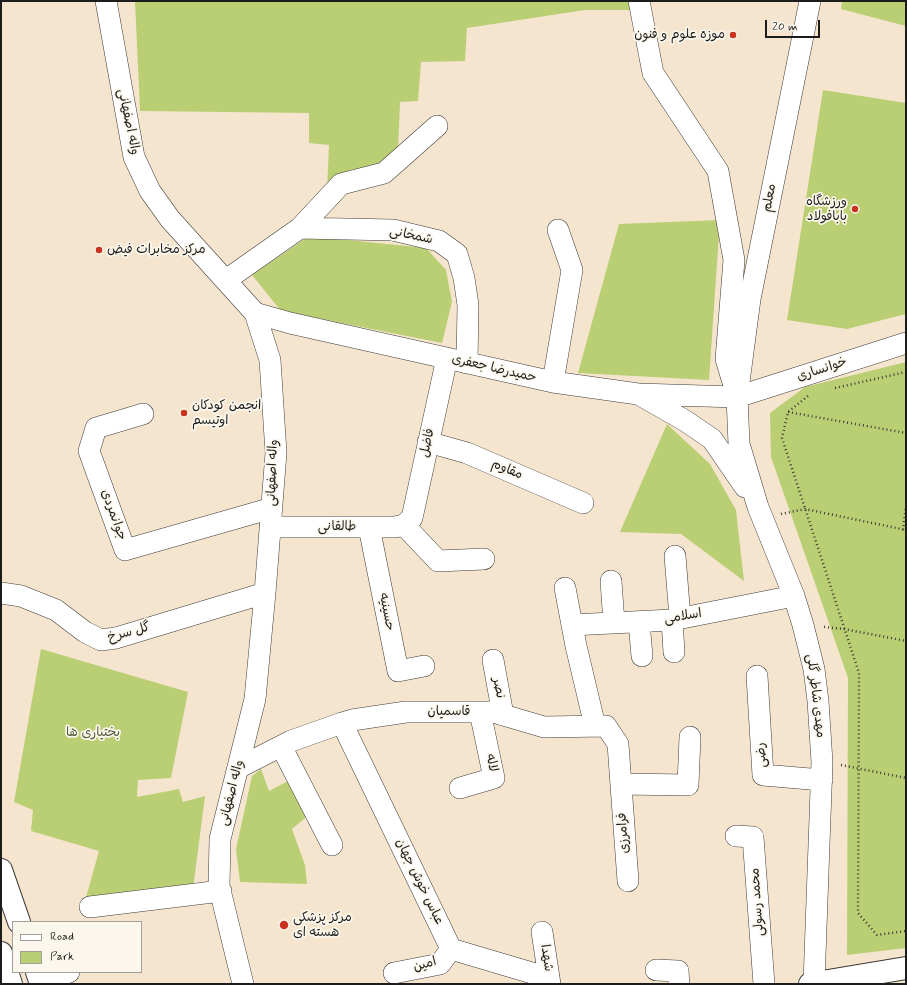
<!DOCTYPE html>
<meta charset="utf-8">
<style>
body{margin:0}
#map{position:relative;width:907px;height:985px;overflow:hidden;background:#f6e5ce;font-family:Mynerve,sans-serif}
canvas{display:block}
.frame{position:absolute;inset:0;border:2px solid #1c1c1c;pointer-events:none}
.legend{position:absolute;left:12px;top:921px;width:130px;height:52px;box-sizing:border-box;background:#fbf7ec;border:1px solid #a29f99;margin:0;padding:5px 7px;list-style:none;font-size:12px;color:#1c1c1c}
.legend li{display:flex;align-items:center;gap:8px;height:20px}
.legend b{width:20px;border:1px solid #a29f99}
.scale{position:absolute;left:765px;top:20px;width:55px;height:18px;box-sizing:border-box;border:2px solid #1c1c1c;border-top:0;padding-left:5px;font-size:12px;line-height:14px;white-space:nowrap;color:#1c1c1c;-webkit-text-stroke:3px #fbf7ec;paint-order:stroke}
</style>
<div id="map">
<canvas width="907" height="985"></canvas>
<div class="frame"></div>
<ul class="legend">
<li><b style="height:5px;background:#fff"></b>Road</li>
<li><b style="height:11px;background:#bacf74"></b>Park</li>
</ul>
<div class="scale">20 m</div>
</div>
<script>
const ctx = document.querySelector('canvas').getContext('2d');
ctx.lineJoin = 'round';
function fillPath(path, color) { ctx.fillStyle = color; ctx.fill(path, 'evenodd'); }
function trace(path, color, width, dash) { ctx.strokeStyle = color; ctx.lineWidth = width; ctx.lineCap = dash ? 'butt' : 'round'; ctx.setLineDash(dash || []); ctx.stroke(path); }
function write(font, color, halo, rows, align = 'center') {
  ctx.font = font + ' Mynerve,"Playpen Sans Arabic",sans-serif'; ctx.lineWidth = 3.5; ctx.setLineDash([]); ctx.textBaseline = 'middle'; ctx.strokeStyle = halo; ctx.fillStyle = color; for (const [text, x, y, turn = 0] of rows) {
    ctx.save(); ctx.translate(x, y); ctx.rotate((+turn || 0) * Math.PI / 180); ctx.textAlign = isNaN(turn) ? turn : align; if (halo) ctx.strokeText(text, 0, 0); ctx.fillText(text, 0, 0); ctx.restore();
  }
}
const green = new Path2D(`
 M 135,1 L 633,1 L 630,10 L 585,10 L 467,28 L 465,61 L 421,62 L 418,101 L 400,102 L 398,150 L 381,165 L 350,170 L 327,190 L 329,145 L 309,143 L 309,113 L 140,111 Z
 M 842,1 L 906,1 L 906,26 L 841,9 Z
 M 823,90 L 906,103 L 906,314 L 847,329 L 787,320 Z
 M 720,220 L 709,380 L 578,373 L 619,224 Z
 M 309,236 L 426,248 L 446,270 L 452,302 L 442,343 L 281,311 L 252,275 Z
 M 906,362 L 906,948 L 847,955 L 848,678 L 771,457 L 770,413 L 805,387 Z
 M 667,424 L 710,464 L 736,510 L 744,581 L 681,534 L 620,532 Z
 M 41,649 L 188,692 L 171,778 L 138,780 L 137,797 L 179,789 L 183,802 L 205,796 L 193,889 L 85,901 L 99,851 L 31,831 L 33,810 L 14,802 Z
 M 261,769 L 269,791 L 292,779 L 310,814 L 292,829 L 305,865 L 307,884 L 240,882 L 236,849 L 252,776 Z`);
const path = new Path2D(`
 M 835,388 L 906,372
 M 808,396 L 788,412 L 782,438 L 859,673 L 858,913 L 877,935 L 906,931
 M 788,412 L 906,433
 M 781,514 L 805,509 L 906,530
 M 903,530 L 906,506
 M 824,627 L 844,629 L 906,641
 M 841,765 L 906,778`);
const minor = new Path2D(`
 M 106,1 L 134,157 L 150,191 L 170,219 L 255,313 L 270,360 L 276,453 L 265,593 L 255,699 L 220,839 L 219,886 L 243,984
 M 639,1 L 653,73 L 718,171 L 734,260 L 726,359 L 735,389
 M 810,1 L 750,299 L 737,397 L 739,444 L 758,507 L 794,596 L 803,625 L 814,669 L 818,701 L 822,762 L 814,983
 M 300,228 L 393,230 L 439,241 L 457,254 L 464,278 L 468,305 L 467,363
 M 226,280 L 300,228 L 341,184 L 384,173 L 437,126
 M 255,313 L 290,323 L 553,382 L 638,394 L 737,397 L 906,343
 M 553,382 L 572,270 L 558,230
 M 640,395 L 684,420 L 712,439 L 745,487
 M 143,414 L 96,428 L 89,451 L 125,550 L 272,508
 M 428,442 L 467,453 L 583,503
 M 404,525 L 412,518 L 447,358
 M 404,525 L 438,561 L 484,559
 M 270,527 L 395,527 L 404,525
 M 369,527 L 398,671 L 424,666
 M 675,556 L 680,618
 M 611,581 L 614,623
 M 565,588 L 576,646 L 595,726
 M 1,593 L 21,596 L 56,610 L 85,632 L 101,640 L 116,638 L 265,593
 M 672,620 L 674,652
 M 639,622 L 642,656
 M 572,625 L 672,620 L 794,596
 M 493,660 L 503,715
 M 757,676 L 763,775 L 822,780
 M 342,723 L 451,949 L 549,978
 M 281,746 L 332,845
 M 238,768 L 291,741 L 342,723 L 352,720 L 406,712 L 493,712 L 544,727 L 606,726 L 618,744 L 628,881
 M 621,784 L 688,785 L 690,737
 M 460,788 L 494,778 L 480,712
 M 736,836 L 753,837 L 764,984
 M 90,907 L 221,891
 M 542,932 L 550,984
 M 656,970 L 678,971 L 679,984
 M 394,973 L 440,964 L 451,949
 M 40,982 L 69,972`);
const major = new Path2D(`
 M 1,870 L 19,922
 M 1,953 L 11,984
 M 37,972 L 41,984
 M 810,984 L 906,968`);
const markers = [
 [733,35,4,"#c8321e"],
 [855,209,4,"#c8321e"],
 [99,250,4,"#c8321e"],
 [184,413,4,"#c8321e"],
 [284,925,5,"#c8321e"]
];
const poiNames = [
 ["موزه علوم و فنون",725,35,"right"],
 ["ورزشگاه",847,202,"right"],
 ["بابافولاد",847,217,"right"],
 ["مرکز مخابرات فیض",107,250],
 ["انجمن کودکان",192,406],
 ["اوتیسم",192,421],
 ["مرکز پزشکی",293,918],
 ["هسته ای",293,933]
];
const streetNames = [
 ["واله اصفهانی",128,122,78],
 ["معلم",770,198,-79],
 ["شمخانی",411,236,12],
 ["حمیدرضا جعفری",494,369,13],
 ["خوانساری",822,370,-18],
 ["فاضل",428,443,-78],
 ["مقاوم",507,470,23],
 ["واله اصفهانی",273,473,-88],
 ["جوانمردی",113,515,70],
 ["طالقانی",337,527],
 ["حسینیه",386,612,79],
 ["اسلامی",683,617,-9],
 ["گل سرخ",129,633,-15],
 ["نصر",498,688,79],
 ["مهدی شاطر گلی",815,696,83],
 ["قاسمیان",449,712],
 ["رضی",762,755,-93],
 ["لاله",491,763,78],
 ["واله اصفهانی",232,793,-76],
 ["فرامرزی",624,833,-94],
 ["عباس خوش جهان",419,882,64],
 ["محمد رسولی",758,902,-94],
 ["شهدا",546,958,81],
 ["امین",425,965,-16]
];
const parkNames = [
 ["بختیاری ها",93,733]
];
fillPath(green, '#bacf74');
trace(minor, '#3d3a37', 22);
trace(major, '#3d3a37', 24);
trace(path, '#3d3a37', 2.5, [1, 3]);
trace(minor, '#fff', 21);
trace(major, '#fff', 22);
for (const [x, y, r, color] of markers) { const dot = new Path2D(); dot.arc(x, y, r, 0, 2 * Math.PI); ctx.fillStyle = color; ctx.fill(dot); trace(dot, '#fbf7ec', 1.5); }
write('13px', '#1c1c1c', '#fbf7ec', poiNames, 'left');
write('13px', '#1c1c1c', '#fbf7ec', streetNames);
write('13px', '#535b3b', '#fbf7ec', parkNames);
</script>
